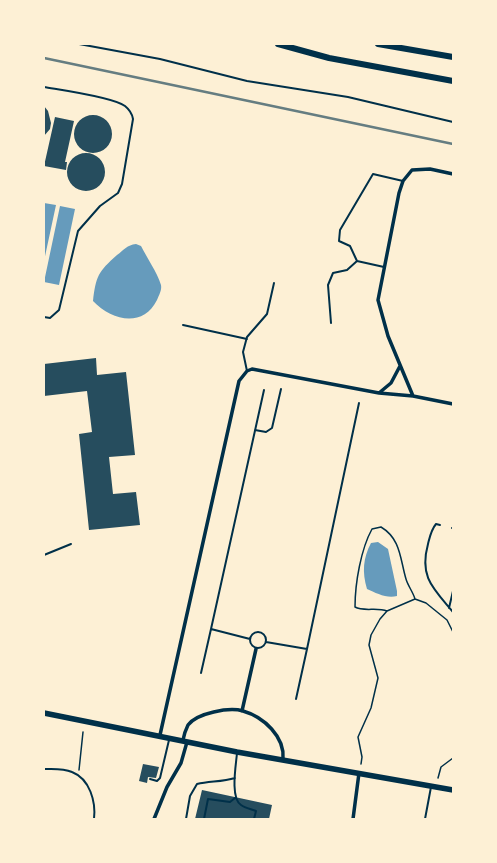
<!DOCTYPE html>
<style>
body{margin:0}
#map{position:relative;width:497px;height:863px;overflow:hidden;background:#fdf0d5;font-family:"Archivo Narrow",sans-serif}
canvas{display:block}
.frame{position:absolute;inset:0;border:45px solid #fdf0d5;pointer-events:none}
</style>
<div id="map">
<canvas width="497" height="863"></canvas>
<div class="frame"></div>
</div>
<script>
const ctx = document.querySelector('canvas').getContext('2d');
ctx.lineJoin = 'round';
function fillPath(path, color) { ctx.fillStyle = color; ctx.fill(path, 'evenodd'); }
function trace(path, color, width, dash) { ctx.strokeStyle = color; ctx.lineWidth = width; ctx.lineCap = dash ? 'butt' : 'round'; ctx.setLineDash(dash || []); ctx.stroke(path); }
const water = new Path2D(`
 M 44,203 L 56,205 L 44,261 Z
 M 60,206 L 75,209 L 59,285 L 44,282 Z
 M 136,244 L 141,246 C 147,258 157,272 161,285 C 162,290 159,295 157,300 C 143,328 112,321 93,301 C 96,276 98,272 117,255 C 124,250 127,245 136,244 Z
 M 378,542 L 388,549 L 397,591 L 397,596 C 387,599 376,593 367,589 C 362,572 363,558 371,543 Z`);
const building = new Path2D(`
 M 44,106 L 48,111 L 51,123 L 50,129 L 44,136 Z
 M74 134a19 19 0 1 1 38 0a19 19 0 1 1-38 0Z
 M 55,117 L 74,121 L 65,162 L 67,162 L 66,170 L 44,166 Z
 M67 172a19 19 0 1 1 38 0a19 19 0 1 1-38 0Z
 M 96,358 L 97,375 L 126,372 L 135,455 L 109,457 L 113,494 L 136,492 L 140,525 L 89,530 L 79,434 L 92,432 L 87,391 L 44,396 L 44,364 Z
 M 143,764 L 159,767 L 156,778 L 148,777 L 147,783 L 139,781 Z
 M 202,790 L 272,805 L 269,819 L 195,819 Z`);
const path = new Path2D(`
 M 387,611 C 377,607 363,612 355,607 C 355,583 361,549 372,529 L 381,527 C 401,539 400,559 406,579 C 408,586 413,592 415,599
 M 361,764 L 362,757 L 358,737 L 371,708 L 378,678 L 369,645 L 371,635 L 380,619 L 387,611 L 415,599 L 426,603 L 447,620 L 453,632
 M 79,770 L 83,732
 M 438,778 L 441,767 L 453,758`);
const service = new Path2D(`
 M 79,44 L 160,59 L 247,81 L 348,97 L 453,122
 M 44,87 C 61,90 113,97 125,106 C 130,110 132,113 133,119 L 122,184 L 118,193 L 100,206 L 78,231 L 59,310 L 50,318 L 44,317
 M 357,261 L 350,246 L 339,241 L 340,230 L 373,174 L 403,181
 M 331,323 L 328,285 L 333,273 L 347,270 L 357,261 L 384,267
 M 183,325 L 247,339
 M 247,371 L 243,352 L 247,337 L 267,314 L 274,283
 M 255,430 L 266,432 L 272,428 L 281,389
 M 440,525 L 436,524 C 431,530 430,536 428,544 C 419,577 433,588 453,612
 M 452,528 L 453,528
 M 44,555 L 71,544
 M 449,608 L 453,591
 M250 640a8 8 0 1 1 16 0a8 8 0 1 1-16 0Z
 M 250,639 L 211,629 L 264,390
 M 266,642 L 307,649 L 359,403
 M 201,673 L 211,629
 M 296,699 L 307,649
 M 237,753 C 236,765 230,798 241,805 C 245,808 251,809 256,811 L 254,819
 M 44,769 C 53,769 63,768 72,772 C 90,779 96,802 94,819
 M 150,779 L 157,781 L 160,778 L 169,740
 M 186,819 L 190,796 L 197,784 C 210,781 222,782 235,778
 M 204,819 L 208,799 L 230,802 L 235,798
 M 425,819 L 431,787`);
const minor = new Path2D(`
 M 453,174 L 430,169 L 412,170 L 403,181 L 399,193 L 378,300 L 388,336 L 413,396 L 453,404
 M 379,393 L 413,396
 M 242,711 L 256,649
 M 160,735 L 239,381 L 247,371 L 252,369 L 379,393 L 391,383 L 400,366
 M 183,740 C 184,735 186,729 188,725 C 197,713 229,707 243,711 C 264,717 285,737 283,759
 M 154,819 L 167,787 L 181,763 L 187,742
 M 353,819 L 359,773`);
const primary = new Path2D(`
 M 44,713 L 237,752 L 453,790`);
const motorway = new Path2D(`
 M 278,44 L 329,58 L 453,81
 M 378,44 L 453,57`);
const rail = new Path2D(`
 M 44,58 L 453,144`);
fillPath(water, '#669bbc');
fillPath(building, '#264d5e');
trace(path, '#003049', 1.5);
trace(service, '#003049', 2);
trace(minor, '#003049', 3.5);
trace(primary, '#003049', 5.5);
trace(motorway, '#003049', 6);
trace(rail, '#657d81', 2.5);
</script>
